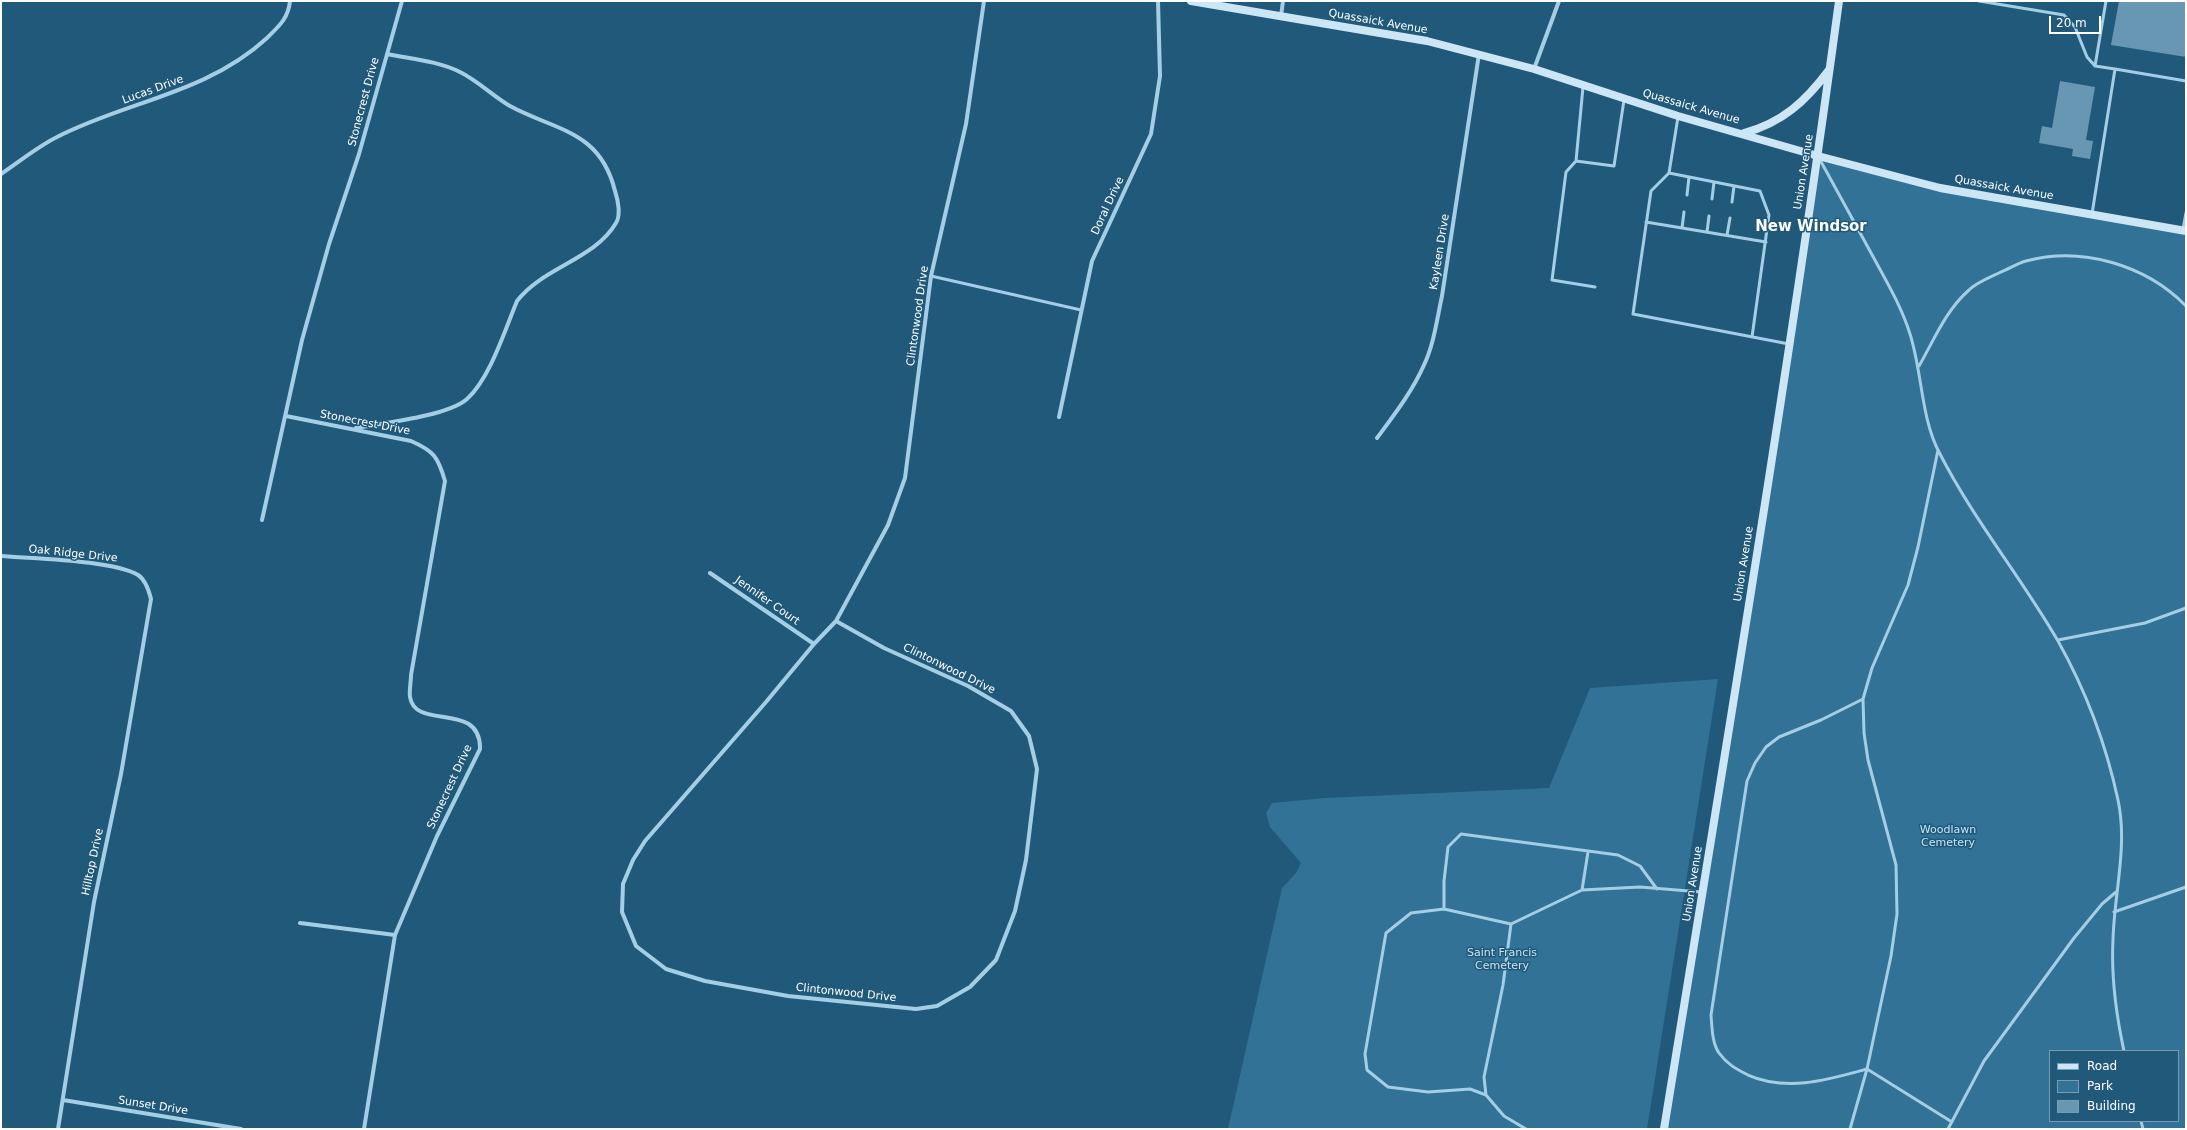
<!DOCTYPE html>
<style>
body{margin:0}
#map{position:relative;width:2187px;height:1130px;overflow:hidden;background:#21597a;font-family:"DejaVu Sans",sans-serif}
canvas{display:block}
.frame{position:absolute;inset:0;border:2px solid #fff;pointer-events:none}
.legend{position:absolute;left:2049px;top:1050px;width:130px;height:72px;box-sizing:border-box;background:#21597a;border:1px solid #7a9baf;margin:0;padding:5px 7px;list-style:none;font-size:12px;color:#fff}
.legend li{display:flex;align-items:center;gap:8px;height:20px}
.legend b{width:20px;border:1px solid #7a9baf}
.scale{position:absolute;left:2049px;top:16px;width:52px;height:18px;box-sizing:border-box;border:2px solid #fff;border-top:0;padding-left:5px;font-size:12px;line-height:14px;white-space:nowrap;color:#fff;-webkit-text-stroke:3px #21597a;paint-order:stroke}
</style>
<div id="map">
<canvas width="2187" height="1130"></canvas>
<div class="frame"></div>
<ul class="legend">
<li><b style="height:5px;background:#cde6f5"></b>Road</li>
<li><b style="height:11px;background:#327296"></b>Park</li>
<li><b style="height:11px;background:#6797b3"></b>Building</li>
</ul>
<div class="scale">20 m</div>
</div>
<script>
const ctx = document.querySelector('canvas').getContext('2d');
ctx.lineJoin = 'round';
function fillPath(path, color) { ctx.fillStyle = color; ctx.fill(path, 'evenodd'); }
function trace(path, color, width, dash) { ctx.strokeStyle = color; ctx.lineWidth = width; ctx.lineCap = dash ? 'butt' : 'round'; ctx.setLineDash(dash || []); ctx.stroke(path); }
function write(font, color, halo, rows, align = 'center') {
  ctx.font = font + ' "DejaVu Sans",sans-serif'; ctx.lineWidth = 3; ctx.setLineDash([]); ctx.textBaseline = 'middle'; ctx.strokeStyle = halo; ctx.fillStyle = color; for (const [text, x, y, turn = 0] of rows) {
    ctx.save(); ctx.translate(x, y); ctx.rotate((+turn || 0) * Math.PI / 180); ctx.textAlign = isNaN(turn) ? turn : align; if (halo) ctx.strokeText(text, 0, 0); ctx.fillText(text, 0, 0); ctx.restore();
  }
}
const green = new Path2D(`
 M 1818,156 L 2026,203 L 2186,232 L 2186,1129 L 1661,1129 ZM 2050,1051 L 2178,1051 L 2178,1121 L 2050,1121 Z
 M 1718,679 L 1647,1129 L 1228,1129 L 1282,888 L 1296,873 L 1301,863 L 1270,827 L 1266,813 L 1272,803 L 1325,798 L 1549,788 L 1590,688 Z`);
const building = new Path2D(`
 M 2119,1 L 2186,1 L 2186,57 L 2111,45 Z
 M 2060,81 L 2095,87 L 2086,140 L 2093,141 L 2090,159 L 2072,156 L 2073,149 L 2039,143 L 2042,126 L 2052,128 Z`);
const lane = new Path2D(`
 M 1979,1 L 2064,15 L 2075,27 L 2087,57 L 2095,66 L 2115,69
 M 2095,66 L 2106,1
 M 1583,87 L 1576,161 L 1614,166 L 1624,100
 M 1678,117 L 1669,173 L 1651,191 L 1633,314 L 1789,344
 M 1819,158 C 1836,189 1853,220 1870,251 C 1885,279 1901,305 1910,334 C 1922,371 1921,418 1939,452 C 1973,519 2021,577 2058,641 C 2086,691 2106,744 2118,800 C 2128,846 2114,894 2113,940 C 2111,978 2116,1014 2124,1051
 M 1576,161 L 1566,172 L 1552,280 L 1595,287
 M 1669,173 L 1760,191 L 1769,215 L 1752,337
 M 1687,195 L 1689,177
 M 1712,199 L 1714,182
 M 1732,202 L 1734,186
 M 2092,214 L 2115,69 L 2186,81
 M 1646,222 L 1766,242
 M 1682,228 L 1684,212
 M 2183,229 L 2186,213
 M 1707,232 L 1709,216
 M 1727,235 L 1730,218
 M 931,276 L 1081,310
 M 1919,366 C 1934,340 1946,310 1969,290 C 1977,282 1991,277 2001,272 C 2009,269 2018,263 2026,261 C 2082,246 2146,265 2186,306
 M 2058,640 L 2145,623 L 2186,608
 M 1863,699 L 1821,720 L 1779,737 L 1766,747 L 1755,763 L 1747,781 L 1711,1015 C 1712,1027 1712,1043 1719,1053 C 1727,1064 1736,1069 1748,1075 C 1787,1092 1827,1080 1867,1069 L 1952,1122
 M 1582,890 L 1588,852
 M 1444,909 L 1444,881 L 1448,847 L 1461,834 L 1618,855 L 1640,866 L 1657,889
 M 2114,912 L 2186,887
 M 1486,1095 L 1470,1089 L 1428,1092 L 1388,1087 L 1367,1070 L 1365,1054 L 1386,933 L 1411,913 L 1444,909 L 1511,924
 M 2141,1121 L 2143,1129
 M 1526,1129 L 1504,1116 L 1486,1095 L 1484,1077 L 1503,985 L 1511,924 L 1582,890 L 1640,887 L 1701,892
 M 1850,1129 L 1867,1069 L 1891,956 L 1897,914 L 1896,865 L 1868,760 L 1864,733 L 1863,699 L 1872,668 L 1908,585 L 1918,547 L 1938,450
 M 1948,1129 L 1984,1061 L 2074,938 L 2102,904 L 2116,892`);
const street = new Path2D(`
 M 1281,16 L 1283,1
 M 1534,69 L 1559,1
 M 1,174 C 19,162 37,147 57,137 C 127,101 206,94 267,38 C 279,26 288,19 290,1
 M 286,416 L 411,441 C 434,451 438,457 445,481 L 411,675 C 411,682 409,691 410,697 C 415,731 481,700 480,749 L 437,836 L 395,935 L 364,1129
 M 1059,417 L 1092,261 L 1151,134 L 1160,76 L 1158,1
 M 356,428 C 383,423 448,416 467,399 C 490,378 505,330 517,301 C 543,267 594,260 616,223 C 621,215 618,200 615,191 C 600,130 556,131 510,106 C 493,96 478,81 460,72 C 438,61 411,59 387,54
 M 1377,438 C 1394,415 1412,392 1424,365 C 1434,344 1437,319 1442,296 L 1479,54
 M 262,520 L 302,340 L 329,244 L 359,154 L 402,1
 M 1,556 C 34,559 112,560 138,575 C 146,580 149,591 151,599 L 121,774 L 94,902 L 58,1129
 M 710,573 L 814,644
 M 836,621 L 884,648 L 968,686 L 1011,711 L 1029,736 L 1037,769 L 1026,860 L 1015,911 L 996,960 L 970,987 L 937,1006 L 916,1009 L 788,996 L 705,981 L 666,969 L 636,946 L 622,912 L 623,884 L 633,860 L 645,841 L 766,702 L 814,644 L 836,621 L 888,525 L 905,478 L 931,276 L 966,124 L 984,1
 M 300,923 L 395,935
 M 63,1100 L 241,1129`);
const secondary = new Path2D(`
 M 1191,1 L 1427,41 L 1534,69 L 1678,116 L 1818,156 L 1940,188 L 2186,231
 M 1744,133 C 1782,123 1806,101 1829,70
 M 1664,1129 C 1725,753 1788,378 1839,1`);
const streetNames = [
 ["Quassaick Avenue",1378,22,10],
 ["Lucas Drive",153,90,-20],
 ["Stonecrest Drive",364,102,-75],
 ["Quassaick Avenue",1691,107,16],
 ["Union Avenue",1804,172,-81],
 ["Quassaick Avenue",2004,188,10],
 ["Doral Drive",1108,206,-65],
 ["Kayleen Drive",1440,252,-81],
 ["Clintonwood Drive",918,316,-82],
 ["Stonecrest Drive",365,423,11],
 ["Oak Ridge Drive",73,554,6],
 ["Union Avenue",1744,564,-81],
 ["Jennifer Court",767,601,35],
 ["Clintonwood Drive",949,669,26],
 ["Stonecrest Drive",450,787,-65],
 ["Hilltop Drive",93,862,-78],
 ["Union Avenue",1693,884,-81],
 ["Clintonwood Drive",846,993,6],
 ["Sunset Drive",153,1106,9]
];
const parkNames = [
 ["Woodlawn",1948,830],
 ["Cemetery",1948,843],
 ["Saint Francis",1502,953],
 ["Cemetery",1502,966]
];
const districtNames = [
 ["New Windsor",1811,227]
];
fillPath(green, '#327296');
fillPath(building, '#6797b3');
trace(lane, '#a4cee5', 3);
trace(street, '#a4cee5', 4);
trace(secondary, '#cde6f5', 8);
write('11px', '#fff', '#21597a', streetNames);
write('11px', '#c7e4f4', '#21597a', parkNames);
write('bold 15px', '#fff', '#21597a', districtNames);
</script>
